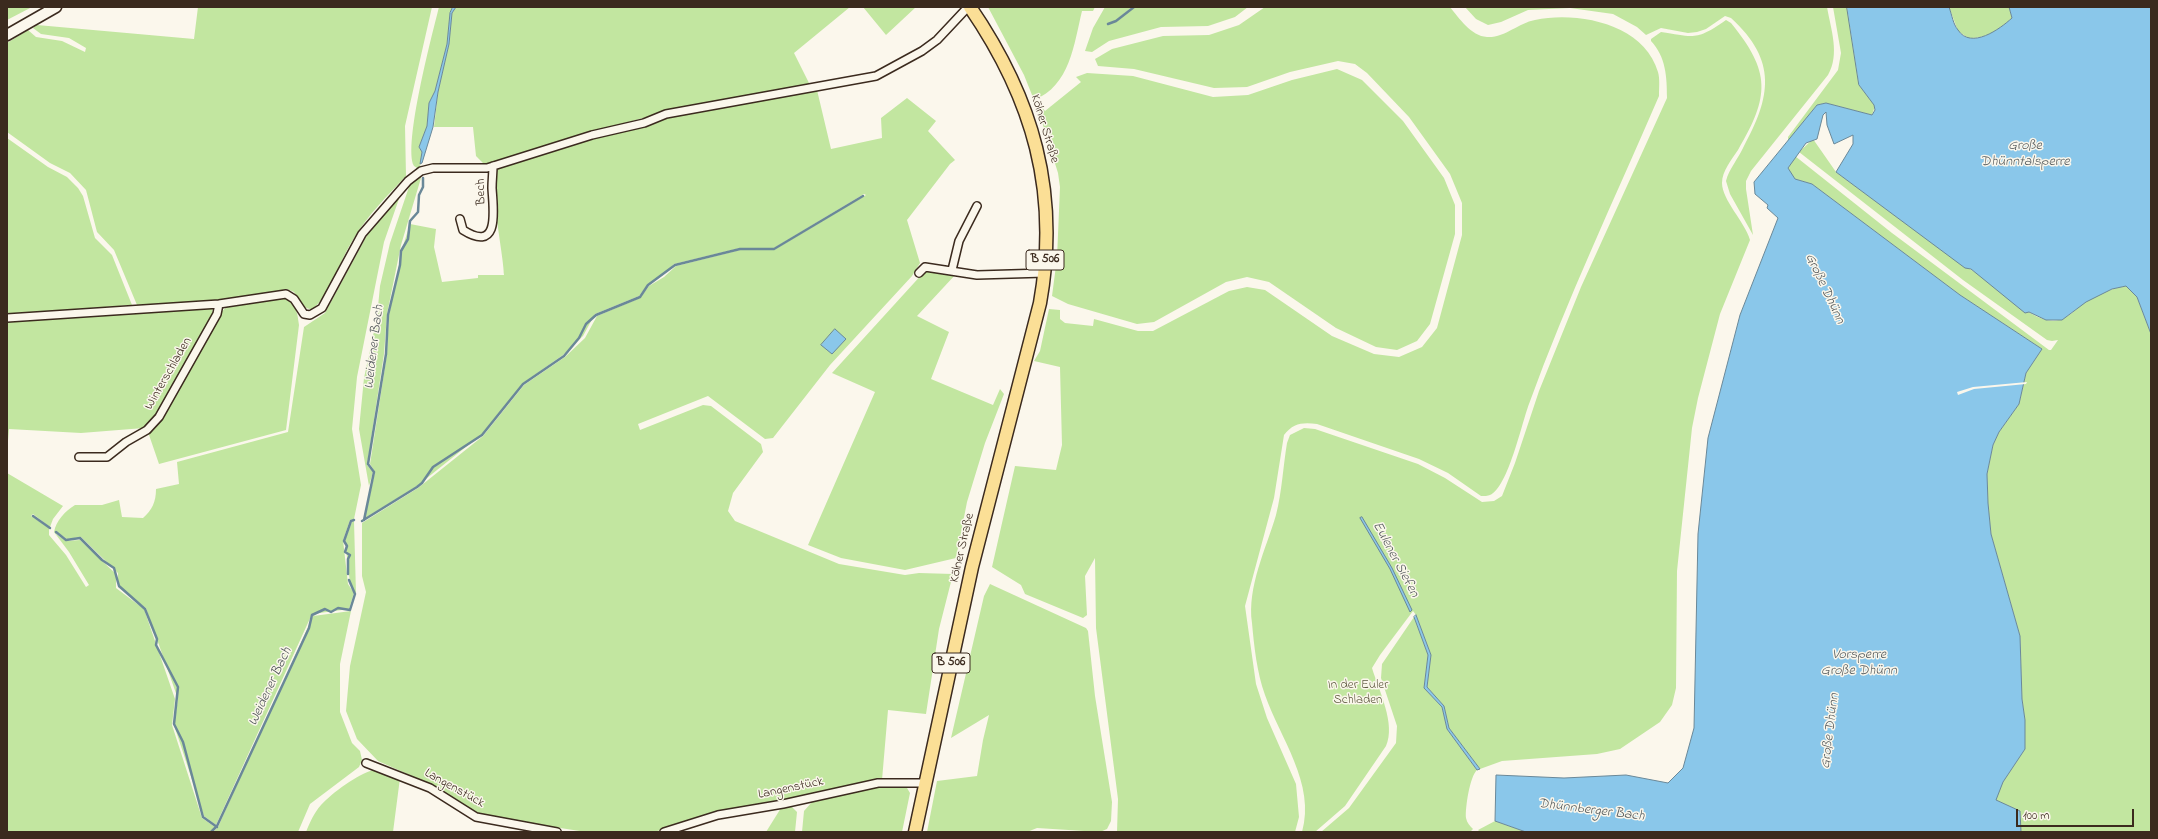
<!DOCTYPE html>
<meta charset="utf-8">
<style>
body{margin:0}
#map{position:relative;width:2158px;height:839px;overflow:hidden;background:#fbf7ec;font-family:"Indie Flower",sans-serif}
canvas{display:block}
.frame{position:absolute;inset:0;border:8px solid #3b2a1e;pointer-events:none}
.scale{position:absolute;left:2016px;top:809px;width:118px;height:18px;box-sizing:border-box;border:2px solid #3b2a1e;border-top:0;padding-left:5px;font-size:12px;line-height:14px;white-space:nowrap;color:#3b2a1e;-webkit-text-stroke:3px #fbf7ec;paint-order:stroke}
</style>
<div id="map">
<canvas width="2158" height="839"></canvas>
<div class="frame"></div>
<div class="scale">100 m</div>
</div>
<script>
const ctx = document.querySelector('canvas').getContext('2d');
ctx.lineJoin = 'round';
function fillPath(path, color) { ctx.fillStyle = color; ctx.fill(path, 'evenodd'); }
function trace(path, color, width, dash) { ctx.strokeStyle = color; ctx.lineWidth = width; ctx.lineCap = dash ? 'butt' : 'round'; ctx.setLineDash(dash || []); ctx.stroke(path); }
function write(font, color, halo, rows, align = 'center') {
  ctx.font = font + ' "Indie Flower",sans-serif'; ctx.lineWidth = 3; ctx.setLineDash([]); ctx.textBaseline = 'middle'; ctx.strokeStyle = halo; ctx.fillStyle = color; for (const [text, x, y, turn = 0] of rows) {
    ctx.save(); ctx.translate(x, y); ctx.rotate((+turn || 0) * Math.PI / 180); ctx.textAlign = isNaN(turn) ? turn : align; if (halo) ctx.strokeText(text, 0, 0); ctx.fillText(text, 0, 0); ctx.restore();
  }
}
const green = new Path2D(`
 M 7,7 L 32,7 L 7,20 Z
 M 198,7 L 432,7 L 405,126 L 406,176 C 387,196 368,215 354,238 C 339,261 333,291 312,310 L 304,307 L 294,292 L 287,289 L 247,299 L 137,305 L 114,250 L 97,232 L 86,190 L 70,173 L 50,163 L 7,132 L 7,43 L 28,30 L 36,37 L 62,41 L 85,52 L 86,48 L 69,38 L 41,34 L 33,28 L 37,25 L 194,39 Z
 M 439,7 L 453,7 L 450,13 L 447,44 L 435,91 L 429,103 L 427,127 L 419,147 L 422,152 L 420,167 L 417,168 L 414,166 C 403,145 432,35 439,7 Z
 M 456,7 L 850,7 L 794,53 L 811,87 L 665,112 L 592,132 L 486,166 L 476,156 L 473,127 L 434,127 L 438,92 L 449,44 L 452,13 Z
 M 863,7 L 916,7 L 886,35 Z
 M 988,7 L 1095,7 L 1093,11 L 1082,11 C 1074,44 1070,86 1034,100 L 1024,75 Z
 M 1105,7 L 1132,7 L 1116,20 L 1107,24 L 1107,25 L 1117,21 L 1135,7 L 1248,7 L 1235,17 L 1208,26 L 1161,27 L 1109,41 L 1092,52 L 1085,51 L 1093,28 Z
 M 1265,7 L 1450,7 C 1459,18 1471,36 1487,37 C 1505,38 1518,23 1535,20 C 1578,11 1644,24 1658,72 C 1660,79 1659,88 1659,96 C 1615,198 1567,299 1529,404 C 1522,422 1508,488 1490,495 C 1488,496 1484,496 1481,496 L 1448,473 L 1419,459 L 1317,424 C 1303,422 1293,423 1284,435 L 1274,498 L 1245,606 L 1256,684 L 1267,718 L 1296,784 L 1299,817 L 1295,832 L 1117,832 L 1118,799 L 1096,628 L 1095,558 L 1085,576 L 1087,615 L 1083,618 L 1025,594 L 1021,585 L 992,567 L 1015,466 L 1056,470 L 1062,445 L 1060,367 L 1034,361 L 1040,351 L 1049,309 L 1060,310 L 1060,319 L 1065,323 L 1093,326 L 1094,319 L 1138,331 L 1153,331 L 1229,291 L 1247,287 L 1265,290 L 1332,336 L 1374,354 L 1399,357 L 1422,347 L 1437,328 L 1462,235 L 1462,203 L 1450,174 L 1409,117 L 1367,73 L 1355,64 L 1338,61 L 1290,72 L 1247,87 L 1214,88 L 1134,69 L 1098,66 L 1095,59 L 1112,49 L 1163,36 L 1209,35 L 1239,25 Z
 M 1465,7 L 1827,7 C 1831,30 1840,54 1828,75 L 1751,171 L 1746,181 L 1746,189 L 1753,235 L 1730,194 L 1726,181 C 1729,169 1738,159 1743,148 C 1771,97 1778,61 1731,18 L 1725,16 L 1706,29 L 1697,32 L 1688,33 L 1661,28 L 1646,35 L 1637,27 L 1613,14 L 1570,8 L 1528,10 L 1501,22 L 1488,25 L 1476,19 Z
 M 1833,7 L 1847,7 L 1859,85 L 1875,106 L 1872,115 L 1826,103 L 1817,105 L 1788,142 L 1788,137 L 1838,70 L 1841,53 Z
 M 1949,7 L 2009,7 L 2012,18 C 2000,30 1986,39 1968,38 L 1958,31 Z
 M 1726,20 L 1731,23 C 1771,72 1770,96 1738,150 C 1732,159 1722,171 1722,183 C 1722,200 1745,222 1750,240 L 1720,314 L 1698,398 L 1692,428 L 1677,571 L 1676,688 L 1672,705 L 1660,722 L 1620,749 L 1597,754 L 1502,761 L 1480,769 L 1449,728 L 1444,706 L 1427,687 L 1431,655 L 1416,615 L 1413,611 L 1380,655 L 1372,668 C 1379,691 1396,724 1386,746 L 1345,806 L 1315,832 L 1302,832 C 1316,784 1280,738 1265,695 C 1257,673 1254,646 1252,623 C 1247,587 1266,549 1276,515 C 1282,491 1283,467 1287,443 L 1290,435 L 1304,428 L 1315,429 L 1418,464 L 1445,478 L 1482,502 L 1494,501 L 1502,496 L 1515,463 L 1539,391 L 1581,287 L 1667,98 C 1667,77 1666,57 1651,41 L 1651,39 L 1661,32 C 1695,37 1696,41 1726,20 Z
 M 1337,69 L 1362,80 L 1403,121 L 1444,178 L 1455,205 L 1455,234 L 1430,324 L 1417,341 L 1397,350 L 1376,347 L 1336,328 L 1269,282 L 1247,277 L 1226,282 L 1154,322 L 1137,324 L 1068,304 L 1052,296 L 1057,258 L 1060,187 L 1058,173 L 1038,109 L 1041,106 L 1045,111 L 1081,82 L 1076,77 L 1087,73 L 1133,76 L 1213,97 L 1248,95 L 1292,80 Z
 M 817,90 L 831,149 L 882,138 L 881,118 L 907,98 L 936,121 L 928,131 L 955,160 L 950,164 L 907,220 L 920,263 L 912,276 L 830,365 L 773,438 L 765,439 L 708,396 L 638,424 L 640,430 L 703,405 L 711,406 L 761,444 L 763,452 L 733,493 L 728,511 L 735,521 L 839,564 L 905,575 L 919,573 L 953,574 L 939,629 L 926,714 L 888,710 L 882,780 L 803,796 L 653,832 L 586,832 L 477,815 L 430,784 L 378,761 L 357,739 L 346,711 L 350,666 L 366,592 L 362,576 L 362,523 L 418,488 L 483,436 L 524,385 L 565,357 L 585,338 L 597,316 L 640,298 L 649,286 L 664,277 L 676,266 L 740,250 L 774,250 L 866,195 L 864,194 L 774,248 L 740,248 L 674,264 L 663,275 L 648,284 L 639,296 L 595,314 L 583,336 L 563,355 L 523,383 L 482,434 L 417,486 L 365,518 L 375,472 L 370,464 L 387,354 L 389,315 L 403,246 L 410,224 L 436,229 L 434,247 L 442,282 L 478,278 L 478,275 L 504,275 C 504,254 487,181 498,167 L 666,116 Z
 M 7,138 L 48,167 L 67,177 L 78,188 L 83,196 L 95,238 L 112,255 L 132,305 L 7,314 Z
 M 1813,139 L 1836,172 L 1965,267 C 1989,275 2032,328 2059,320 C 2069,317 2076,309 2084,303 C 2094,296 2109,290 2120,287 L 2126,286 L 2137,297 L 2151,334 L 2151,832 L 2021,832 L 2020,811 L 1995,800 L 2003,782 L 2025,749 L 2025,720 L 2022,699 L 2020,636 L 1991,534 L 1988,503 L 1987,474 L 1993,445 L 1999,432 L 2019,404 L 2026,373 L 2042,349 L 1960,295 L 1812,184 L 1795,179 L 1788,171 L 1789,165 L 1795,156 L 1892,233 L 2049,350 L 2051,350 L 2058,340 L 2052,341 L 2047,340 L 1963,280 L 1799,152 Z
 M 420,173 L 421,178 L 401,245 L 387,314 L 384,354 L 367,465 L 373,472 L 369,486 L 359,429 L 364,378 L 377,317 L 380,286 L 390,243 L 411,181 Z
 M 401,193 L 384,242 L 357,377 L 352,429 L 361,485 L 354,519 L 350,520 L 343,540 L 348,584 L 354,593 L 349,609 L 312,614 L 216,825 L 204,816 L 174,725 L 178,699 L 146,608 L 118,587 L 118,573 L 81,537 L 67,539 L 57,532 L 56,534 L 66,541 L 80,540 L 116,574 L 116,588 L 144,609 L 175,699 L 172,725 L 202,818 L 215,827 L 210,832 L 7,832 L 7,473 L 63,506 L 53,519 L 50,527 L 33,514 L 31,516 L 49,528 L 49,535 L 66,555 L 86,587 L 89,585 L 69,552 L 54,532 C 56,521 65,511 75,505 L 102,505 L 119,500 L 122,517 L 143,518 C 152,510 156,502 156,489 L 179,484 L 177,462 L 288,432 L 304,327 L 325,313 L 372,226 Z
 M 934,270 L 956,274 L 917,316 L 949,332 L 931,379 L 993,405 L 1000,389 L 1004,394 L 985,443 L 967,502 L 956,558 L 905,570 L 841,558 L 808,545 L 875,392 L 832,373 L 924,272 Z
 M 277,297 C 295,298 297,309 299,325 L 286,430 L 159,464 L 148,432 L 221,312 L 229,305 L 248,304 Z
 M 212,307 L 213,316 L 158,413 L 144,428 L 81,433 L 9,429 L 7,453 L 7,321 Z
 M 354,521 L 356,594 L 350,583 L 345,540 L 352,522 Z
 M 990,584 L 1086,628 L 1088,631 L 1095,696 L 1112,802 L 1111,821 L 1107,829 L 1100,832 L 1037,828 L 1027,832 L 927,832 L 937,781 L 977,776 L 983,740 L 989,715 L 951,738 L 984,596 Z
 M 351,611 L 340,664 L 340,712 L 352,743 L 360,751 L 362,760 L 359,767 L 310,804 L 298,832 L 213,832 L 218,827 L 313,616 Z
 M 1414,617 L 1428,655 L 1424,688 L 1442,707 L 1447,729 L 1477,770 C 1470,776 1465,808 1466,818 C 1467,823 1470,826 1473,829 L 1470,832 L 1321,832 L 1349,808 L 1396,743 L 1397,726 L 1381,678 L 1382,664 Z
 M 373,770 L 383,771 L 400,778 L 393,832 L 306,832 C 310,822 314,813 321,805 C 332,793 358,774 373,770 Z
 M 878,787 L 907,788 L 910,793 L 902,832 L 802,832 L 804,811 L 812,802 Z
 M 791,806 L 797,812 L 795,832 L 766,832 L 781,808 Z
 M 1495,821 L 1526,832 L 1480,832 L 1478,830 Z`);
const water = new Path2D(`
 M 453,7 L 456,7 L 452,13 L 449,44 L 438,92 L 433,127 L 422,163 L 420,164 L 422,152 L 419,147 L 427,126 L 429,103 L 435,91 L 447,44 L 450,13 Z
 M 1847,7 L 1949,7 C 1952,15 1953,24 1958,30 C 1971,50 2000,29 2012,18 L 2009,7 L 2151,7 L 2151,334 L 2137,297 L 2126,286 L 2112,289 L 2086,302 L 2062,320 L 2046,320 L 2029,312 L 2025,313 L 1971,269 L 1965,268 L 1836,172 L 1853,144 L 1853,135 L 1834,144 L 1827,125 L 1826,112 L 1823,115 L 1817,139 L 1806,143 L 1788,168 L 1795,179 L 1812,184 L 1960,295 L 2042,349 L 2026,373 L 2019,404 L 1999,432 L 1993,445 L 1987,474 L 1988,503 L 1991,534 L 2020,636 L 2022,699 L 2025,720 L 2025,749 L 2003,782 L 1996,800 L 2020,811 L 2021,832 L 1526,832 L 1495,821 L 1496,775 L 1564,778 L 1626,775 L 1668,783 L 1683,768 L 1694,728 L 1698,534 L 1708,438 L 1740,315 L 1778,218 L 1767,208 L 1768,205 L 1755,194 L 1754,182 L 1817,105 L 1826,103 L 1872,115 L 1875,110 L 1874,105 L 1859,85 Z
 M 835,329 L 846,339 L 832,354 L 821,345 Z
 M 1362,517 L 1392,568 L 1412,610 L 1410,612 L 1390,569 L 1360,518 Z
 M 1416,615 L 1431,655 L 1427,687 L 1444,706 L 1449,728 L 1480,769 L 1477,770 L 1447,729 L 1442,707 L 1424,688 L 1428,655 L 1414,617 Z`);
const pier = new Path2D(`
 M 2027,382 L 2026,384 L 1974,389 L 1958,395 L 1957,392 L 1973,387 Z`);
const stream = new Path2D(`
 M 1108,24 L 1116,21 L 1134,7
 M 33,516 L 50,528
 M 364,520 L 374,472 L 368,464 L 386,354 L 388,315 L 400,265 L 401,251 L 408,239 L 410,221 L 418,212 L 419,195 L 423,187 L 423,178
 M 362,521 L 417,487 L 422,483 L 433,467 L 482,435 L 523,384 L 564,356 L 579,338 L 586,324 L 596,315 L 640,297 L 648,285 L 675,265 L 740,249 L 774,249 L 863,196
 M 56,532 L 66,540 L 80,538 L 102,560 L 114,568 L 119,586 L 145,609 L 157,639 L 156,645 L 178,687 L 174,724 L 183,742 L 203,817 L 217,827
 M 348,574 L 348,559 L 350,555 L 345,552 L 347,546 L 344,541 L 351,521 L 354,520
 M 211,832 L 217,826 L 309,628 L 312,615 L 325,609 L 331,612 L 338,608 L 350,610 L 355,594 L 349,580`);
const minor = new Path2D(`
 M 460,219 L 463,230 C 501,254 493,208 492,188 C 492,180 493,173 493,166
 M 952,270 L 959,241 L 977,206
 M 919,273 L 925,267 L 977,275 L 1045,273
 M 7,318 L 219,304 L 286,294 L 294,299 L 304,314 L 310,315 L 322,308 L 362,234 L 408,181 L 421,171 L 433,168 L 487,168 L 592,135 L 644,123 L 666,114 L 876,76 L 922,51 L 937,40 L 968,7
 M 79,457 L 107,457 L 126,442 L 147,430 L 159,417 L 217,314 L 219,304
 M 366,763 L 430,788 L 476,817 L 557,832
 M 664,832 L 718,815 L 783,804 L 878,783 L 925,783`);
const secondary = new Path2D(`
 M 7,35 L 56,7`);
const primary = new Path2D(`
 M 915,832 L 972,567 L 1040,303 C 1060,192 1033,99 970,7`);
const shields = [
 [1045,260,38],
 [951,663,38]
];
const shieldNames = [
 ["B 506",1045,260],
 ["B 506",951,663]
];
const streetNames = [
 ["Kölner Straße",1044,129,73],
 ["Bech",482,192,-92],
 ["Winterschladen",169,374,-60],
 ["Kölner Straße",963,548,-77],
 ["Langenstück",454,789,29],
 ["Langenstück",791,789,-12]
];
const parkNames = [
 ["In der Euler",1358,686],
 ["Schladen",1358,701]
];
const waterNames = [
 ["Große",2025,147],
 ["Dhünntalsperre",2025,163],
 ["Große Dhünn",1824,289,65],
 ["Weidener Bach",375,347,-83],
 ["Eulener Siefen",1395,560,62],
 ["Vorsperre",1859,656],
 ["Große Dhünn",1859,672],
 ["Weidener Bach",271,687,-65],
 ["Große Dhünn",1831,731,-83],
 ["Dhünnberger Bach",1591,811,7]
];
fillPath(green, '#c2e6a0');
fillPath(water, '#8ac7ea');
trace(water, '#6a8898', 1);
fillPath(pier, '#fbf7ec');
trace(stream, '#6a8898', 2.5);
trace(minor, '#3b2a1e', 10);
trace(secondary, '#3b2a1e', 13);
trace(primary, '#3b2a1e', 15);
trace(minor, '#fbf7ec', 7);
trace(secondary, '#fbf7ec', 10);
trace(primary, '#fbdf96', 12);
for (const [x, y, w] of shields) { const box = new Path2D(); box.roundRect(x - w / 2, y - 10, w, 20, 3); ctx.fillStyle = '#fbf7ec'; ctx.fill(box); trace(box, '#3b2a1e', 1); }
write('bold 12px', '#3b2a1e', null, shieldNames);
write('13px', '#3b2a1e', '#fbf7ec', streetNames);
write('13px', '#5d593e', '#fbf7ec', parkNames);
write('italic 14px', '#53595b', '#fbf7ec', waterNames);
</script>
